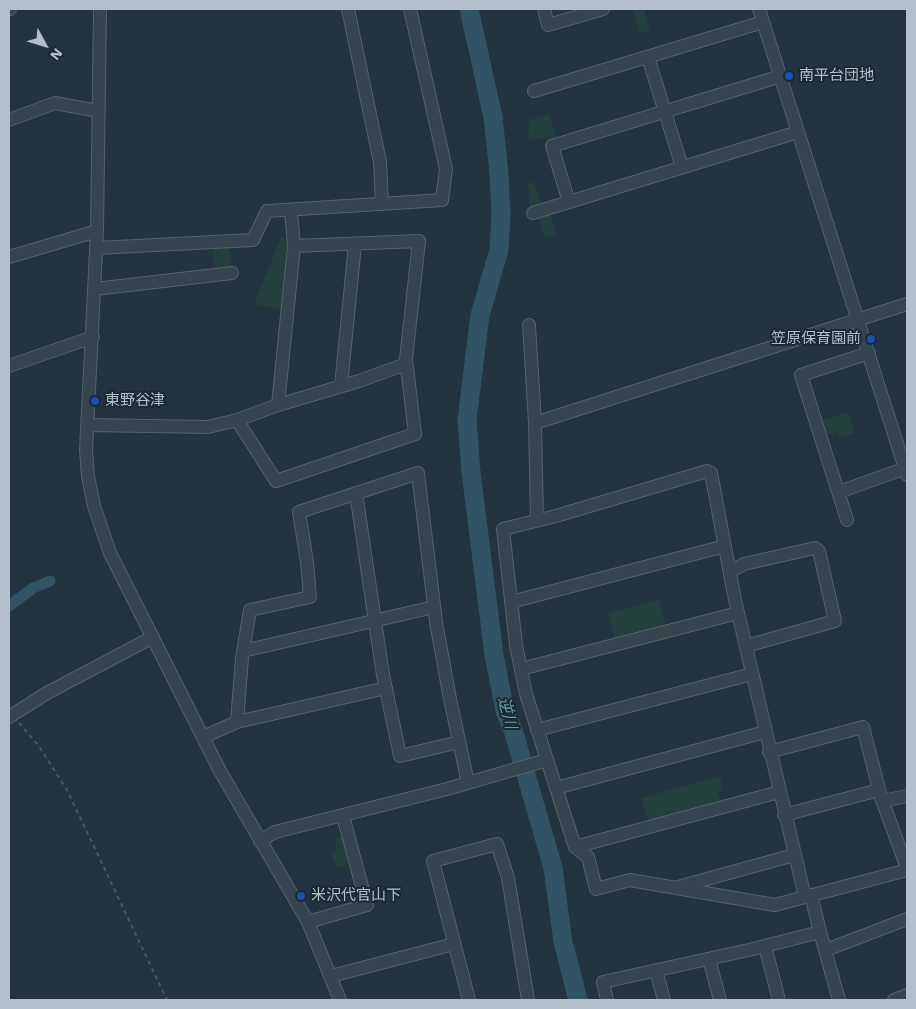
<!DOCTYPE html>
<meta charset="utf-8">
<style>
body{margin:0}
#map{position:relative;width:916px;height:1009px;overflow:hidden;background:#21343f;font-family:"Work Sans",sans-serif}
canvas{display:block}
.frame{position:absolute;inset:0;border:10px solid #b1c0ca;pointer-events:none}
.north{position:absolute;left:20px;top:20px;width:50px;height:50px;-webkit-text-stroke:4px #1a2a33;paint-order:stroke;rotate:129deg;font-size:14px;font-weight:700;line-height:20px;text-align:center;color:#b1c0ca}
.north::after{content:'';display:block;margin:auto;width:18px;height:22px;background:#b1c0ca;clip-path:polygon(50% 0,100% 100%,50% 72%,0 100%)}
</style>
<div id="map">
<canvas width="916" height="1009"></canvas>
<div class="frame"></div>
<div class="north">N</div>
</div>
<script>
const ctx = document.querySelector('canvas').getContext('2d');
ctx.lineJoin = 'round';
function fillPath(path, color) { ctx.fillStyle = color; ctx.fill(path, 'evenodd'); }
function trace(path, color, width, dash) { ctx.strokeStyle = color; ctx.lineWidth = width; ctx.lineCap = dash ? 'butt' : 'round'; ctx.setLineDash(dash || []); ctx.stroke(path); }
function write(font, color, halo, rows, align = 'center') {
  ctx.font = font + ' "Work Sans","Noto Sans JP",sans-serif'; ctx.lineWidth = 4; ctx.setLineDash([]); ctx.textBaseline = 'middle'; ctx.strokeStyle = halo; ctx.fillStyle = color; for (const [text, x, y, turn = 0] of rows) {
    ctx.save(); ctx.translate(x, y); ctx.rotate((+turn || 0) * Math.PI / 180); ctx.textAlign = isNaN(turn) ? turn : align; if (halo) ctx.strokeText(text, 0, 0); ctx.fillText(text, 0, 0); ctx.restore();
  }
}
const green = new Path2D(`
 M 632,9 L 644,9 L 650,30 L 640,33 Z
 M 549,114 L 557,138 L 549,141 L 546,138 L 528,140 L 529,120 Z
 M 534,182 L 541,205 L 530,208 L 528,184 Z
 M 550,213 L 556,235 L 545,238 L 538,217 Z
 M 281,237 L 289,240 L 284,310 L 254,304 Z
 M 230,248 L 231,266 L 214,267 L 214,249 Z
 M 848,412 L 855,433 L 840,438 L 838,432 L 826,436 L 821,421 Z
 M 659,600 L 666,628 L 616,642 L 608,613 Z
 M 720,776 L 723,790 L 718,792 L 722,804 L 649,824 L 641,798 Z
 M 345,835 L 352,863 L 338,868 L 331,856 L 337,850 L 335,838 Z`);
const canal = new Path2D(`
 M 9,606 L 33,588 L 50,581`);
const river = new Path2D(`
 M 469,9 L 493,117 L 499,173 L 501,216 L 499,250 L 480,315 L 467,420 L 471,472 L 494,655 L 505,711 L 514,733 L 553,868 L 563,942 L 578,1000`);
const path = new Path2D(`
 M 19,723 L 38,745 L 67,790 L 167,1000`);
const minor = new Path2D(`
 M 9,9 L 10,9
 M 100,9 L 97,231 L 86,450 L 88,476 L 94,506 L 110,553 L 220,771 L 308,922 L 340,1000
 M 348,9 L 380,162 L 382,204
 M 544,9 L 548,25 L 603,9
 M 759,9 L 907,475
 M 648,57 L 682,167
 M 534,91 L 763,22
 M 9,120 L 55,103 L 98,111
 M 569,202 L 552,146 L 781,76
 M 291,211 L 294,246
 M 533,213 L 798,132
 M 97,248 L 253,240 L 267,211 L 442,200 L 446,169 L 410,9
 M 9,257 L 97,231
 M 95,289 L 232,273
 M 529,325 L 535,423 L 537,520
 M 9,366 L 93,337
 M 341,386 L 355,244
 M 278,405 L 359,381 L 406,364
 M 535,423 L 907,304
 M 88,425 L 208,427 L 237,420 L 276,481 L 415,434 L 406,359 L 419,241 L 294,246 L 278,405 L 237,420
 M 839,492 L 906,468
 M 356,493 L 383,675 L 400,756 L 459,742
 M 847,520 L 801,375 L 869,353
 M 730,572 L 744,564 L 815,548 L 819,551 L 835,621 L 746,646
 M 511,602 L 725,546
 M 243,651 L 434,607
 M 521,669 L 738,613
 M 9,717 L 47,693 L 153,637
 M 237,722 L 386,688
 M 537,730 L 752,674
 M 203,737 L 237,722 L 242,658 L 250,610 L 310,597 L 307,562 L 299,512 L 418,473 L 436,622 L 450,699 L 468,783
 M 769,752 L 863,727 L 881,797 L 907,868
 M 556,788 L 765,732
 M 882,801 L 907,796
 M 784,815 L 879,790
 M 260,841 L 275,832 L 447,789 L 547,760
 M 575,847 L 779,792
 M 678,887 L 794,855
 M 805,897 L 735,600 L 711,473 L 707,471 L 556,516 L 503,529 L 516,645 L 526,694 L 575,847 L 588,857 L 596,889 L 630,880 L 775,905 L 907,870
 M 308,922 L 367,905 L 343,816
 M 820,932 L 839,1000
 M 765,946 L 779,1000
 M 826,950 L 907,919
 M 709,959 L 720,1000
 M 656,970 L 664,1000
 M 331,976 L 454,944
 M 469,1000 L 433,861 L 497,844 L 508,878 L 528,1000
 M 607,1000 L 603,982 L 753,949 L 820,932 L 811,895
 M 894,1000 L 907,995`);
const markers = [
 [789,76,5,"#1a4fb4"],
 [871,339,5,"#1a4fb4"],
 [95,401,5,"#1a4fb4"],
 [301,896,5,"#1a4fb4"]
];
const poiNames = [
 ["南平台団地",799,76],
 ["笠原保育園前",861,339,"right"],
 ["東野谷津",105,401],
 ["米沢代官山下",311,896]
];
const waterNames = [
 ["逆川",507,713,76]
];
fillPath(green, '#23403c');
trace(canal, '#315365', 11);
trace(river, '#315365', 19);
trace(minor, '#53636c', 14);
trace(path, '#415c59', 2, [4, 4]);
trace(minor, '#35454f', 12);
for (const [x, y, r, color] of markers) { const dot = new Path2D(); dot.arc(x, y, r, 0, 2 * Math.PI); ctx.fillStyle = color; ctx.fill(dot); trace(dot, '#1a2a33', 2); }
write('15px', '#b1c0ca', '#1a2a33', poiNames, 'left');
write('italic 16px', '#6e99b0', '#1a2a33', waterNames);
</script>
